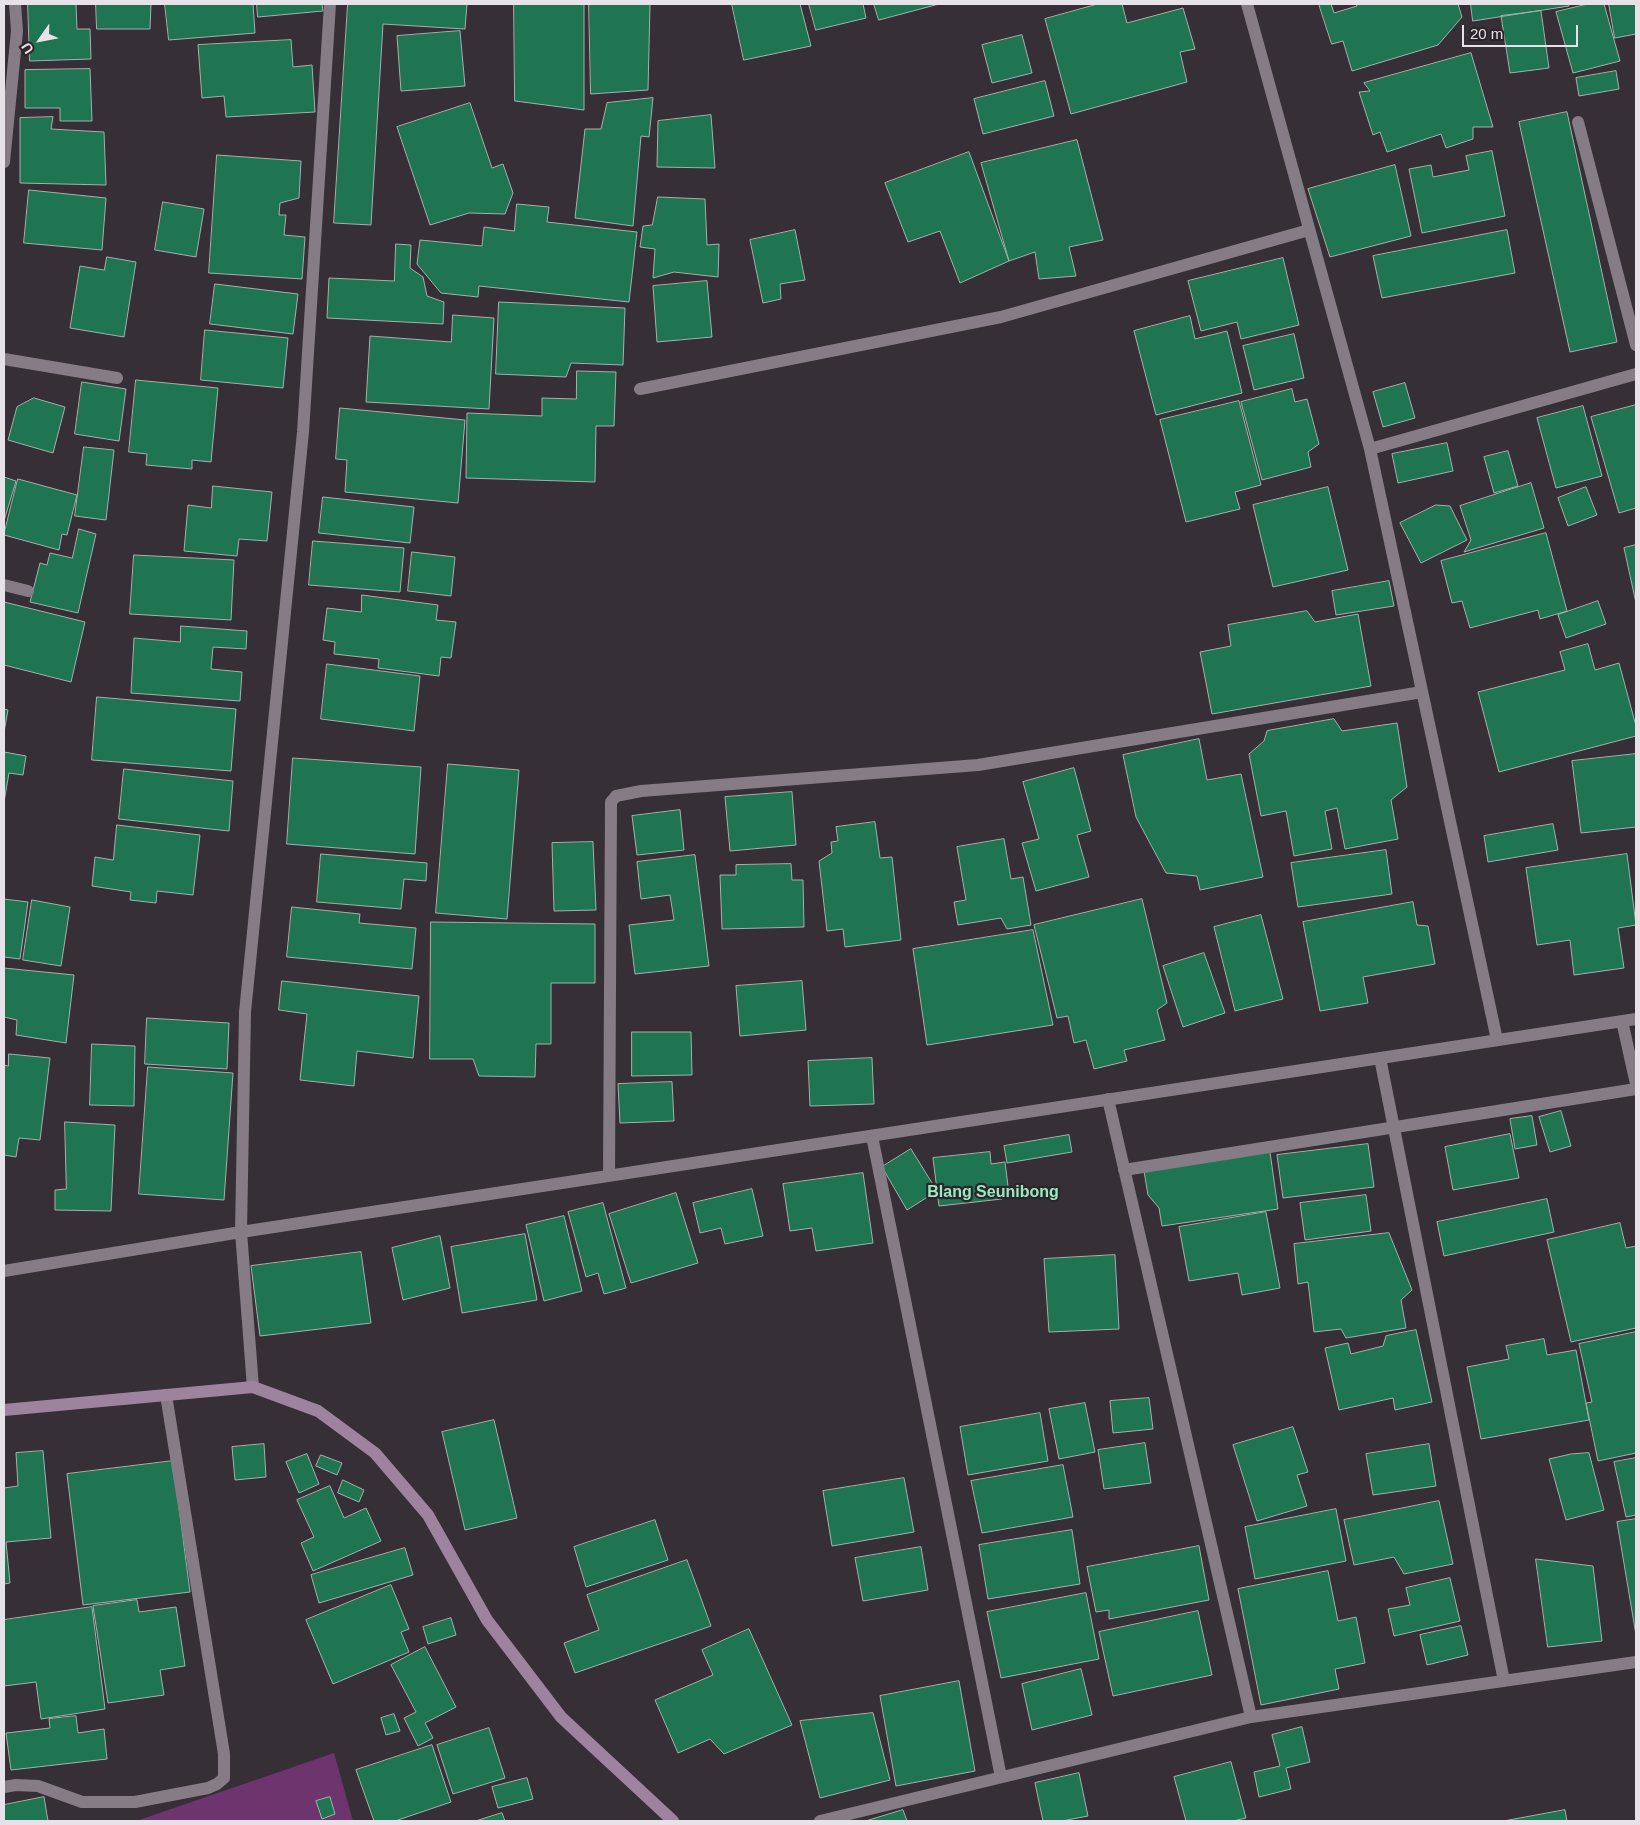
<!DOCTYPE html>
<style>
body{margin:0}
#map{position:relative;width:1640px;height:1825px;overflow:hidden;background:#362f36;font-family:Arial,sans-serif}
canvas{display:block}
.frame{position:absolute;inset:0;border:5px solid #e7e2e7;pointer-events:none}
.north{position:absolute;left:15px;top:15px;width:50px;height:50px;-webkit-text-stroke:4px #2c252c;paint-order:stroke;rotate:237deg;font-size:14px;font-weight:700;line-height:20px;text-align:center;color:#e7e2e7}
.north::after{content:'';display:block;margin:auto;width:18px;height:22px;background:#e7e2e7;clip-path:polygon(50% 0,100% 100%,50% 72%,0 100%)}
.scale{position:absolute;left:1462px;top:25px;width:116px;height:22px;box-sizing:border-box;border:2px solid #e7e2e7;border-top:0;padding-left:6px;font-size:15px;line-height:18px;white-space:nowrap;color:#e7e2e7;-webkit-text-stroke:4px #2c252c;paint-order:stroke}
</style>
<div id="map">
<canvas width="1640" height="1825"></canvas>
<div class="frame"></div>
<div class="north">U</div>
<div class="scale">20 m</div>
</div>
<script>
const ctx = document.querySelector('canvas').getContext('2d');
ctx.lineJoin = 'round';
function fillPath(path, color) { ctx.fillStyle = color; ctx.fill(path, 'evenodd'); }
function trace(path, color, width, dash) { ctx.strokeStyle = color; ctx.lineWidth = width; ctx.lineCap = dash ? 'butt' : 'round'; ctx.setLineDash(dash || []); ctx.stroke(path); }
function write(font, color, halo, rows, align = 'center') {
  ctx.font = font + ' Arial,sans-serif'; ctx.lineWidth = 4.5; ctx.setLineDash([]); ctx.textBaseline = 'middle'; ctx.strokeStyle = halo; ctx.fillStyle = color; for (const [text, x, y, turn = 0] of rows) {
    ctx.save(); ctx.translate(x, y); ctx.rotate((+turn || 0) * Math.PI / 180); ctx.textAlign = isNaN(turn) ? turn : align; if (halo) ctx.strokeText(text, 0, 0); ctx.fillText(text, 0, 0); ctx.restore();
  }
}
const green = new Path2D(`
 M 334,1753 L 353,1821 L 140,1821 L 139,1820 Z`);
const building = new Path2D(`
 M 28,4 L 76,4 L 77,29 L 90,29 L 91,59 L 30,61 Z
 M 96,4 L 151,4 L 150,29 L 97,29 Z
 M 165,4 L 253,4 L 255,33 L 169,40 Z
 M 257,4 L 322,4 L 323,11 L 258,17 Z
 M 348,4 L 467,4 L 465,29 L 383,24 L 371,225 L 334,223 Z
 M 514,4 L 584,4 L 584,110 L 515,101 Z
 M 589,4 L 650,4 L 648,90 L 591,94 Z
 M 732,4 L 800,4 L 811,46 L 744,60 Z
 M 809,4 L 863,4 L 866,18 L 816,30 Z
 M 874,4 L 939,4 L 879,20 Z
 M 1098,4 L 1122,4 L 1127,23 L 1183,8 L 1195,49 L 1180,52 L 1187,82 L 1071,114 L 1045,19 Z
 M 1319,4 L 1331,4 L 1334,13 L 1357,6 L 1356,4 L 1458,4 L 1462,17 L 1438,45 L 1352,71 L 1343,41 L 1332,44 Z
 M 1471,4 L 1569,4 L 1569,6 L 1473,21 Z
 M 1588,4 L 1604,4 L 1620,61 L 1573,73 L 1556,12 Z
 M 1609,4 L 1636,4 L 1636,34 L 1615,38 Z
 M 1541,11 L 1549,68 L 1510,73 L 1501,16 Z
 M 460,31 L 465,86 L 401,91 L 397,36 Z
 M 1022,35 L 1032,73 L 992,83 L 982,45 Z
 M 291,40 L 293,67 L 312,65 L 315,112 L 226,117 L 224,96 L 202,98 L 198,45 Z
 M 1471,53 L 1493,127 L 1473,127 L 1473,139 L 1446,148 L 1441,134 L 1387,152 L 1380,132 L 1373,135 L 1359,92 L 1370,91 L 1364,83 Z
 M 90,69 L 92,121 L 60,121 L 60,108 L 25,108 L 25,70 Z
 M 1616,71 L 1619,89 L 1579,96 L 1576,78 Z
 M 1045,81 L 1054,116 L 983,134 L 974,99 Z
 M 653,98 L 649,137 L 641,136 L 633,226 L 575,218 L 585,129 L 601,129 L 607,103 Z
 M 470,103 L 492,168 L 503,164 L 513,193 L 505,214 L 469,213 L 430,225 L 397,127 Z
 M 1567,112 L 1617,342 L 1570,352 L 1519,122 Z
 M 711,115 L 715,168 L 657,167 L 658,121 Z
 M 53,117 L 51,129 L 104,132 L 106,185 L 20,183 L 20,118 Z
 M 1077,140 L 1103,240 L 1069,247 L 1076,276 L 1039,279 L 1035,252 L 1009,261 L 981,163 Z
 M 1492,151 L 1505,216 L 1422,233 L 1409,169 L 1431,165 L 1433,177 L 1469,170 L 1466,156 Z
 M 969,152 L 1009,261 L 960,283 L 940,231 L 908,242 L 885,183 Z
 M 217,155 L 301,161 L 299,198 L 280,203 L 279,215 L 286,215 L 284,235 L 305,237 L 302,279 L 209,273 Z
 M 1395,165 L 1411,236 L 1330,257 L 1308,189 Z
 M 29,190 L 106,198 L 102,250 L 24,243 Z
 M 658,197 L 705,199 L 707,245 L 719,244 L 718,277 L 674,272 L 653,278 L 655,249 L 640,247 L 643,226 L 652,225 Z
 M 163,202 L 204,209 L 196,257 L 155,250 Z
 M 517,204 L 549,207 L 547,222 L 637,232 L 629,302 L 479,286 L 478,297 L 441,293 L 417,264 L 420,240 L 482,246 L 484,227 L 514,231 Z
 M 795,230 L 805,280 L 780,284 L 781,299 L 763,303 L 750,240 Z
 M 1507,230 L 1515,273 L 1382,298 L 1373,256 Z
 M 396,244 L 411,245 L 410,268 L 423,277 L 427,296 L 444,302 L 443,324 L 327,318 L 329,278 L 394,281 Z
 M 107,257 L 136,262 L 124,337 L 70,328 L 80,266 L 104,270 Z
 M 1283,258 L 1299,325 L 1241,339 L 1237,322 L 1201,331 L 1188,281 Z
 M 707,281 L 712,337 L 657,342 L 653,286 Z
 M 215,284 L 298,294 L 293,334 L 210,324 Z
 M 499,302 L 625,308 L 623,365 L 571,363 L 566,377 L 496,374 Z
 M 453,315 L 494,318 L 489,409 L 366,402 L 370,336 L 451,342 Z
 M 1190,316 L 1195,339 L 1227,331 L 1242,393 L 1156,415 L 1134,331 Z
 M 205,330 L 288,338 L 283,388 L 201,380 Z
 M 1294,334 L 1304,378 L 1254,390 L 1243,346 Z
 M 577,371 L 616,372 L 614,426 L 596,426 L 595,482 L 466,478 L 467,413 L 542,416 L 542,398 L 576,399 Z
 M 136,380 L 218,388 L 211,462 L 192,460 L 192,469 L 146,465 L 147,454 L 129,452 Z
 M 82,382 L 126,389 L 119,441 L 75,434 Z
 M 1405,383 L 1415,418 L 1383,427 L 1373,392 Z
 M 1292,389 L 1295,402 L 1307,399 L 1319,444 L 1308,452 L 1311,467 L 1262,480 L 1241,402 Z
 M 34,398 L 65,407 L 53,453 L 8,440 L 17,407 Z
 M 1239,401 L 1261,485 L 1235,492 L 1240,509 L 1186,522 L 1160,420 Z
 M 1636,405 L 1636,508 L 1619,513 L 1591,417 Z
 M 1583,406 L 1602,476 L 1556,488 L 1537,418 Z
 M 340,408 L 465,420 L 458,503 L 345,492 L 347,460 L 336,459 Z
 M 1447,443 L 1453,471 L 1398,483 L 1392,454 Z
 M 84,447 L 114,450 L 106,520 L 75,516 Z
 M 1508,451 L 1518,486 L 1494,493 L 1484,457 Z
 M 4,477 L 16,481 L 4,521 Z
 M 18,479 L 77,495 L 67,535 L 62,534 L 59,550 L 4,535 Z
 M 1531,483 L 1544,528 L 1464,552 L 1471,540 L 1460,506 Z
 M 213,486 L 272,492 L 267,541 L 239,539 L 237,556 L 184,551 L 188,505 L 211,508 Z
 M 1328,487 L 1348,570 L 1273,587 L 1253,505 Z
 M 1586,487 L 1597,515 L 1568,526 L 1558,498 Z
 M 323,497 L 414,507 L 410,543 L 319,533 Z
 M 1436,505 L 1450,506 L 1467,540 L 1421,563 L 1400,523 Z
 M 79,529 L 96,534 L 78,613 L 30,602 L 40,563 L 47,565 L 50,553 L 72,558 Z
 M 1546,533 L 1567,611 L 1540,619 L 1538,610 L 1470,628 L 1462,601 L 1452,603 L 1441,561 Z
 M 313,541 L 404,548 L 400,592 L 309,585 Z
 M 1636,545 L 1636,603 L 1624,548 Z
 M 412,552 L 455,557 L 451,596 L 408,591 Z
 M 134,555 L 234,560 L 231,620 L 130,614 Z
 M 1389,581 L 1394,606 L 1336,615 L 1332,591 Z
 M 362,595 L 438,605 L 436,620 L 456,622 L 451,658 L 441,657 L 439,676 L 378,668 L 379,659 L 334,654 L 335,642 L 323,640 L 327,608 L 361,612 Z
 M 1598,601 L 1606,624 L 1566,638 L 1558,615 Z
 M 4,602 L 85,622 L 71,682 L 4,665 Z
 M 1307,611 L 1315,622 L 1358,614 L 1371,686 L 1212,714 L 1200,652 L 1231,646 L 1228,625 Z
 M 181,626 L 247,631 L 246,649 L 213,647 L 211,669 L 242,672 L 240,701 L 131,693 L 134,638 L 180,642 Z
 M 1588,644 L 1595,670 L 1619,663 L 1636,726 L 1636,736 L 1499,772 L 1478,692 L 1565,670 L 1560,652 Z
 M 327,664 L 420,676 L 414,731 L 321,719 Z
 M 97,697 L 236,709 L 231,771 L 92,760 Z
 M 4,709 L 8,710 L 4,732 Z
 M 1334,719 L 1342,731 L 1397,723 L 1407,787 L 1391,800 L 1398,839 L 1345,849 L 1337,808 L 1325,811 L 1332,849 L 1294,856 L 1286,811 L 1261,816 L 1249,754 L 1264,741 L 1267,731 Z
 M 1199,739 L 1207,780 L 1241,774 L 1263,877 L 1200,890 L 1197,876 L 1166,873 L 1136,817 L 1123,755 Z
 M 4,752 L 26,756 L 23,775 L 9,773 L 4,802 Z
 M 1636,754 L 1636,827 L 1581,833 L 1572,761 Z
 M 293,758 L 421,767 L 415,854 L 287,844 Z
 M 448,764 L 519,770 L 507,919 L 436,913 Z
 M 1074,768 L 1091,831 L 1077,835 L 1089,877 L 1036,891 L 1022,843 L 1039,839 L 1023,782 Z
 M 124,769 L 233,781 L 229,831 L 119,819 Z
 M 792,792 L 796,845 L 730,851 L 725,797 Z
 M 680,810 L 684,850 L 637,855 L 632,816 Z
 M 875,822 L 880,858 L 892,857 L 901,940 L 845,947 L 843,929 L 827,931 L 819,861 L 832,853 L 831,842 L 838,841 L 836,827 Z
 M 1553,824 L 1558,850 L 1488,862 L 1484,836 Z
 M 117,825 L 200,835 L 193,895 L 157,891 L 156,903 L 130,900 L 131,892 L 92,886 L 95,857 L 113,860 Z
 M 1004,839 L 1011,879 L 1023,877 L 1031,925 L 1007,929 L 1001,918 L 958,925 L 954,902 L 966,900 L 957,847 Z
 M 593,842 L 596,910 L 554,911 L 552,843 Z
 M 1386,850 L 1392,894 L 1298,907 L 1291,863 Z
 M 321,854 L 427,863 L 426,881 L 404,879 L 401,909 L 317,902 Z
 M 1627,854 L 1636,925 L 1618,928 L 1624,968 L 1574,975 L 1570,940 L 1537,945 L 1526,868 Z
 M 695,855 L 709,966 L 635,974 L 629,925 L 674,920 L 670,895 L 641,899 L 637,862 Z
 M 791,864 L 792,880 L 803,880 L 804,927 L 722,929 L 720,875 L 736,875 L 736,865 Z
 M 4,899 L 28,902 L 20,959 L 4,957 Z
 M 1142,899 L 1167,1003 L 1157,1010 L 1165,1040 L 1124,1050 L 1127,1061 L 1094,1069 L 1086,1040 L 1074,1043 L 1068,1016 L 1057,1018 L 1034,925 Z
 M 32,900 L 70,907 L 61,966 L 23,960 Z
 M 1413,902 L 1417,925 L 1428,926 L 1435,964 L 1363,977 L 1368,1003 L 1320,1011 L 1303,922 Z
 M 292,907 L 360,914 L 359,923 L 416,928 L 412,969 L 287,957 Z
 M 1261,915 L 1283,999 L 1235,1011 L 1214,927 Z
 M 431,922 L 595,924 L 595,983 L 551,983 L 551,1044 L 536,1044 L 535,1077 L 479,1076 L 473,1059 L 430,1059 Z
 M 1033,930 L 1053,1025 L 927,1045 L 913,949 Z
 M 1204,953 L 1225,1013 L 1183,1027 L 1163,966 Z
 M 4,968 L 74,975 L 66,1043 L 16,1035 L 17,1020 L 4,1017 Z
 M 282,981 L 419,996 L 413,1058 L 357,1051 L 354,1086 L 300,1080 L 307,1014 L 279,1010 Z
 M 802,981 L 806,1030 L 740,1036 L 736,986 Z
 M 147,1018 L 229,1023 L 227,1069 L 145,1064 Z
 M 632,1032 L 691,1032 L 692,1075 L 632,1076 Z
 M 92,1044 L 135,1046 L 134,1106 L 90,1105 Z
 M 9,1054 L 50,1058 L 40,1140 L 19,1138 L 16,1157 L 4,1155 L 4,1065 L 8,1066 Z
 M 872,1058 L 874,1104 L 810,1106 L 808,1061 Z
 M 148,1067 L 233,1073 L 224,1200 L 139,1194 Z
 M 672,1082 L 674,1121 L 620,1123 L 618,1084 Z
 M 1561,1111 L 1571,1146 L 1550,1152 L 1539,1117 Z
 M 1532,1116 L 1537,1145 L 1515,1149 L 1510,1119 Z
 M 65,1122 L 115,1125 L 111,1211 L 55,1210 L 55,1190 L 66,1189 Z
 M 1510,1134 L 1519,1178 L 1453,1190 L 1445,1147 Z
 M 1069,1135 L 1072,1152 L 1007,1163 L 1004,1146 Z
 M 1368,1144 L 1374,1187 L 1283,1198 L 1277,1155 Z
 M 911,1149 L 937,1191 L 907,1210 L 882,1167 Z
 M 990,1152 L 991,1164 L 1005,1162 L 1008,1186 L 1001,1190 L 1002,1199 L 939,1206 L 933,1158 Z
 M 1270,1152 L 1278,1209 L 1162,1226 L 1159,1208 L 1148,1195 L 1144,1171 Z
 M 863,1173 L 873,1243 L 816,1251 L 812,1228 L 790,1231 L 783,1184 Z
 M 752,1189 L 763,1236 L 725,1244 L 721,1228 L 700,1233 L 693,1203 Z
 M 676,1193 L 698,1263 L 631,1283 L 609,1214 Z
 M 1366,1195 L 1371,1231 L 1305,1240 L 1300,1203 Z
 M 1547,1199 L 1554,1232 L 1444,1256 L 1437,1222 Z
 M 603,1203 L 626,1288 L 604,1294 L 598,1273 L 586,1277 L 568,1212 Z
 M 1266,1212 L 1280,1288 L 1242,1295 L 1238,1273 L 1189,1281 L 1179,1227 Z
 M 564,1216 L 582,1291 L 544,1301 L 526,1225 Z
 M 1620,1223 L 1626,1248 L 1636,1246 L 1636,1328 L 1571,1342 L 1547,1240 Z
 M 1389,1233 L 1412,1290 L 1401,1300 L 1406,1328 L 1346,1338 L 1341,1329 L 1314,1332 L 1308,1282 L 1298,1284 L 1294,1244 Z
 M 525,1234 L 537,1300 L 462,1313 L 451,1247 Z
 M 440,1236 L 450,1288 L 403,1300 L 392,1248 Z
 M 361,1252 L 371,1323 L 260,1336 L 251,1266 Z
 M 1115,1255 L 1119,1329 L 1049,1332 L 1044,1259 Z
 M 1416,1330 L 1432,1402 L 1395,1410 L 1393,1398 L 1339,1410 L 1325,1348 L 1348,1343 L 1351,1354 L 1383,1346 L 1386,1336 Z
 M 1636,1332 L 1636,1453 L 1598,1461 L 1586,1403 L 1592,1402 L 1579,1344 Z
 M 1544,1339 L 1547,1355 L 1576,1350 L 1589,1420 L 1481,1439 L 1467,1367 L 1509,1359 L 1506,1346 Z
 M 1149,1398 L 1153,1429 L 1113,1433 L 1110,1401 Z
 M 1085,1403 L 1095,1452 L 1059,1459 L 1049,1409 Z
 M 1040,1413 L 1048,1461 L 968,1475 L 960,1427 Z
 M 494,1420 L 517,1518 L 465,1530 L 442,1432 Z
 M 1293,1427 L 1308,1472 L 1297,1475 L 1307,1506 L 1257,1521 L 1233,1445 Z
 M 1145,1443 L 1151,1483 L 1104,1489 L 1098,1450 Z
 M 264,1444 L 266,1477 L 235,1480 L 232,1447 Z
 M 1429,1444 L 1436,1486 L 1373,1495 L 1366,1454 Z
 M 43,1451 L 51,1538 L 6,1542 L 10,1583 L 4,1584 L 4,1488 L 18,1486 L 16,1453 Z
 M 1589,1453 L 1604,1510 L 1566,1520 L 1549,1459 L 1571,1454 Z
 M 307,1454 L 319,1484 L 299,1493 L 286,1462 Z
 M 321,1455 L 342,1463 L 337,1475 L 316,1466 Z
 M 1636,1458 L 1636,1515 L 1626,1517 L 1614,1462 Z
 M 173,1461 L 190,1592 L 83,1605 L 67,1474 Z
 M 1063,1465 L 1073,1517 L 982,1533 L 971,1481 Z
 M 904,1478 L 914,1532 L 832,1546 L 823,1491 Z
 M 343,1480 L 364,1490 L 359,1502 L 338,1493 Z
 M 330,1486 L 344,1518 L 366,1508 L 381,1541 L 313,1571 L 301,1543 L 314,1537 L 297,1500 Z
 M 1439,1501 L 1453,1564 L 1404,1574 L 1394,1557 L 1354,1565 L 1344,1520 Z
 M 1336,1509 L 1346,1561 L 1255,1579 L 1245,1527 Z
 M 1636,1519 L 1636,1635 L 1617,1522 Z
 M 655,1520 L 668,1560 L 586,1587 L 574,1547 Z
 M 1072,1530 L 1080,1584 L 988,1599 L 979,1545 Z
 M 1199,1546 L 1209,1600 L 1109,1619 L 1109,1610 L 1096,1612 L 1087,1567 Z
 M 921,1547 L 928,1590 L 863,1601 L 855,1558 Z
 M 405,1548 L 413,1575 L 319,1603 L 311,1575 Z
 M 1536,1559 L 1593,1566 L 1602,1641 L 1548,1647 Z
 M 687,1560 L 711,1626 L 575,1673 L 564,1643 L 599,1630 L 587,1595 Z
 M 1328,1571 L 1338,1621 L 1356,1617 L 1365,1663 L 1335,1669 L 1339,1689 L 1261,1705 L 1238,1589 Z
 M 1450,1578 L 1460,1621 L 1394,1636 L 1388,1609 L 1410,1605 L 1406,1588 Z
 M 391,1585 L 409,1629 L 401,1632 L 409,1652 L 333,1684 L 306,1620 Z
 M 1086,1593 L 1099,1659 L 1001,1678 L 987,1612 Z
 M 137,1600 L 139,1612 L 176,1607 L 185,1666 L 160,1670 L 164,1695 L 108,1703 L 93,1606 Z
 M 92,1607 L 105,1709 L 41,1719 L 36,1682 L 4,1686 L 4,1620 Z
 M 1198,1611 L 1212,1675 L 1113,1696 L 1099,1632 Z
 M 451,1618 L 456,1635 L 428,1644 L 423,1627 Z
 M 1461,1626 L 1468,1655 L 1427,1665 L 1420,1635 Z
 M 749,1629 L 792,1725 L 724,1754 L 710,1739 L 678,1753 L 655,1700 L 713,1675 L 702,1650 Z
 M 425,1647 L 456,1707 L 425,1723 L 433,1738 L 418,1746 L 404,1718 L 416,1712 L 391,1665 Z
 M 1081,1669 L 1092,1715 L 1032,1730 L 1022,1684 Z
 M 959,1681 L 975,1771 L 896,1786 L 880,1696 Z
 M 873,1713 L 890,1780 L 820,1798 L 800,1721 Z
 M 394,1714 L 400,1731 L 386,1735 L 381,1718 Z
 M 76,1716 L 78,1733 L 104,1729 L 107,1759 L 11,1770 L 6,1733 L 50,1728 L 49,1719 Z
 M 1302,1727 L 1310,1762 L 1286,1768 L 1291,1789 L 1259,1797 L 1254,1772 L 1280,1766 L 1272,1735 Z
 M 489,1728 L 505,1778 L 453,1794 L 437,1745 Z
 M 432,1745 L 451,1802 L 395,1821 L 374,1821 L 356,1770 Z
 M 1231,1762 L 1246,1818 L 1233,1821 L 1186,1821 L 1174,1777 Z
 M 1079,1773 L 1088,1816 L 1062,1821 L 1043,1821 L 1035,1783 Z
 M 527,1778 L 533,1799 L 498,1808 L 492,1787 Z
 M 44,1797 L 48,1821 L 4,1821 L 4,1805 Z
 M 330,1797 L 335,1814 L 322,1819 L 316,1801 Z
 M 903,1810 L 907,1821 L 866,1821 Z
 M 1565,1810 L 1567,1821 L 1504,1821 Z
 M 502,1813 L 505,1821 L 476,1821 Z`);
const minor = new Path2D(`
 M 1247,4 L 1370,449 L 1497,1040
 M 1578,122 L 1636,345
 M 4,162 L 17,31 L 15,4
 M 4,359 L 117,378
 M 640,389 L 1001,317 L 1309,230
 M 1370,449 L 1636,374
 M 4,585 L 28,591
 M 1622,1021 L 1636,1084
 M 1380,1058 L 1504,1681
 M 1108,1099 L 1251,1717
 M 872,1136 L 1001,1777
 M 1124,1170 L 1636,1089
 M 609,1176 L 611,802 L 616,796 L 641,791 L 978,765 L 1422,692
 M 4,1271 L 241,1232 L 1636,1019
 M 253,1387 L 241,1232 L 245,1012 L 303,432 L 330,4
 M 4,1787 L 16,1785 L 38,1786 L 82,1802 L 135,1802 L 208,1788 L 217,1784 L 224,1778 L 224,1754 L 166,1395
 M 820,1821 L 1251,1717 L 1636,1662`);
const secondary = new Path2D(`
 M 4,1410 L 253,1387 L 318,1411 L 375,1453 L 428,1515 L 487,1620 L 561,1717 L 673,1821`);
const quarterNames = [
 ["Blang Seunibong",993,1193]
];
fillPath(green, '#6d346e');
fillPath(building, '#1f7451');
trace(building, '#a5b1aa', 1);
trace(minor, '#857c85', 12);
trace(secondary, '#9e839e', 12);
write('bold 16px', '#98eac0', '#2c252c', quarterNames);
</script>
